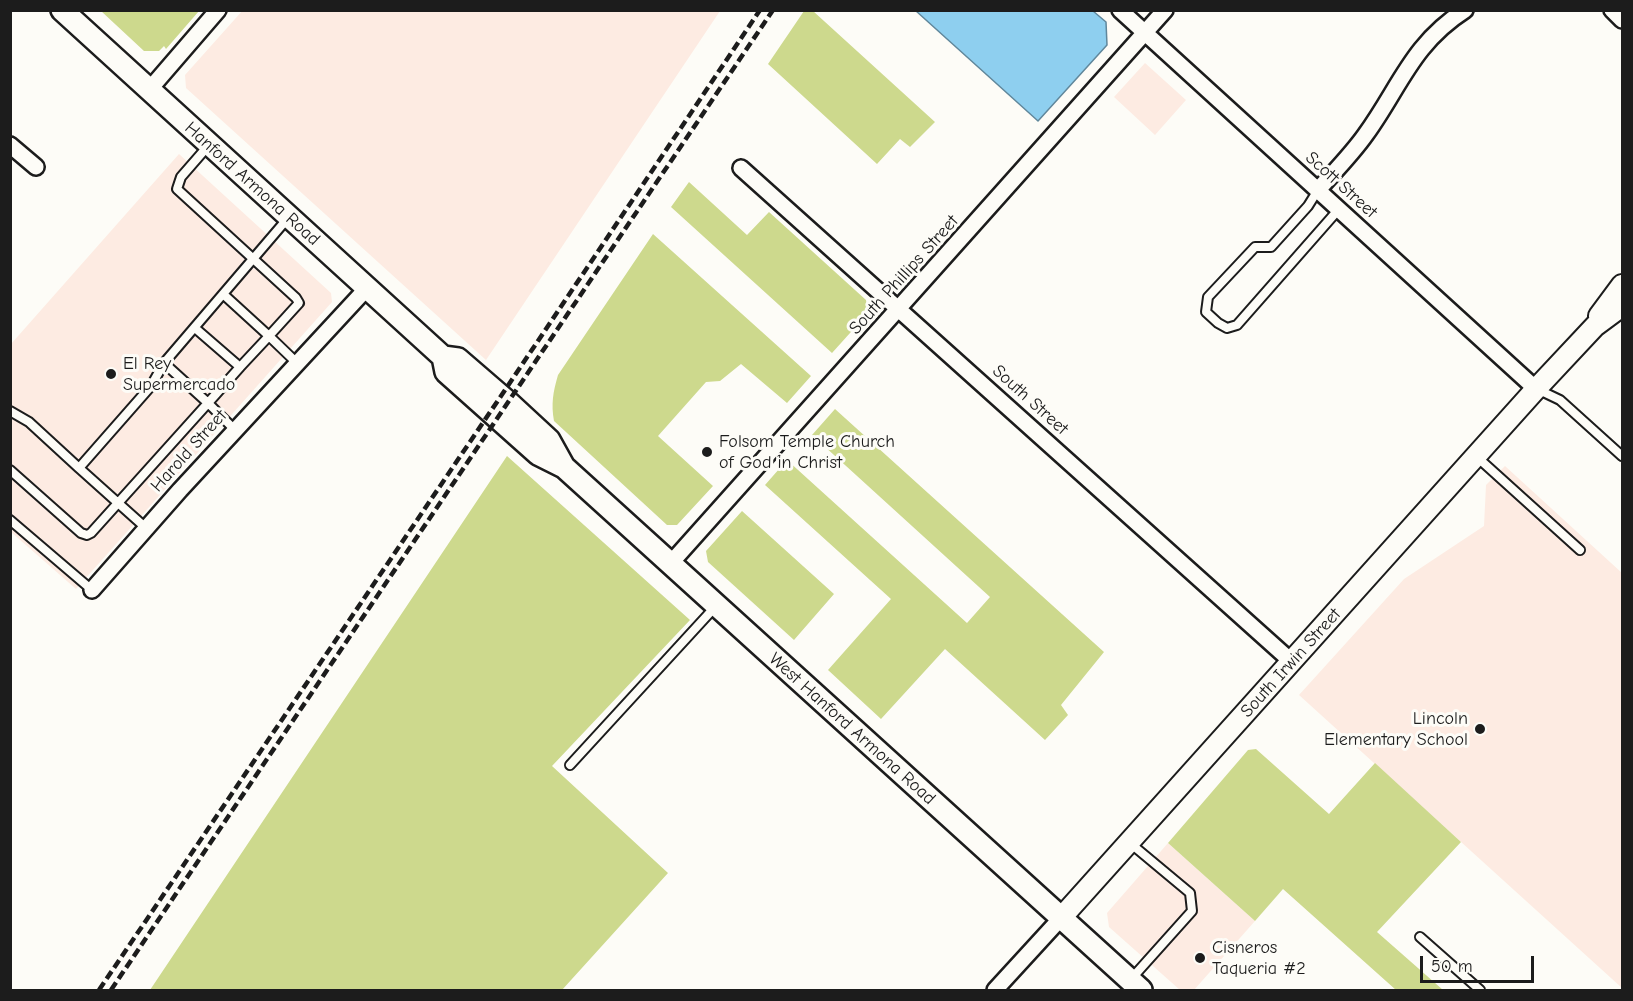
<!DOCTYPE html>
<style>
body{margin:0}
#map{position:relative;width:1633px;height:1001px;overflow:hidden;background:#fdfcf7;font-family:"Comic Neue",sans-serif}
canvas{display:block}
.frame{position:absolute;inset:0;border:12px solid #1c1c1c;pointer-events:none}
.scale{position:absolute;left:1420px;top:956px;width:114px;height:27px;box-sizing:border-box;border:3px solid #1c1c1c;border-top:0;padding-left:8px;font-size:18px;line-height:21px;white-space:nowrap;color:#1c1c1c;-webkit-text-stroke:4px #fdfcf7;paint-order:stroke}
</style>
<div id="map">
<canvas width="1633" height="1001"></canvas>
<div class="frame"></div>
<div class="scale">50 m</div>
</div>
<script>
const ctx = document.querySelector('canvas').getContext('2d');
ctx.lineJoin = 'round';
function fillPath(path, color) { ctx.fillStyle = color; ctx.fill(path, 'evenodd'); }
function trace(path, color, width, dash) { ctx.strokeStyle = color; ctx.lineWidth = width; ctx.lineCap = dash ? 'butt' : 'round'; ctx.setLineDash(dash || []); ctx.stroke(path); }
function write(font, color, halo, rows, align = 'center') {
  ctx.font = font + ' "Comic Neue",sans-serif'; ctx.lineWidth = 6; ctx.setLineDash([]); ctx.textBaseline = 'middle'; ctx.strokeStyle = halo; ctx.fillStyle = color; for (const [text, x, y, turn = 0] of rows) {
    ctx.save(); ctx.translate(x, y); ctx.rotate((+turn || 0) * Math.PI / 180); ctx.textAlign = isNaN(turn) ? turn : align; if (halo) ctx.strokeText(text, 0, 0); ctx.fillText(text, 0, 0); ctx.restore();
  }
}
const built = new Path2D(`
 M 243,10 L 720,10 L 720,11 L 486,360 L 186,88 L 185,75 Z
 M 1145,63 L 1186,100 L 1155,135 L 1114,97 Z
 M 179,154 L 331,293 L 332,302 L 76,589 L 11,532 L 11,344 Z
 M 1505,466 L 1622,573 L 1622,988 L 1299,695 L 1404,579 L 1484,526 L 1486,485 Z
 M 1168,843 L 1255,921 L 1194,990 L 1180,990 L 1109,927 L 1107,913 Z`);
const green = new Path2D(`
 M 101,11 L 199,11 L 166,49 L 164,46 L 159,51 L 144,51 Z
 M 804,11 L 813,11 L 935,122 L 910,147 L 900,139 L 877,164 L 768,64 Z
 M 689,182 L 747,235 L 769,212 L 866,300 L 868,313 L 832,353 L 671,207 Z
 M 653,234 L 811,376 L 787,403 L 741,364 L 720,381 L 706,382 L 658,436 L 713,486 L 677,525 L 667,525 L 554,421 C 551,404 553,392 558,375 Z
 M 835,409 L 1104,652 L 1061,705 L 1068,715 L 1045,740 L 945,649 L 881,719 L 828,670 L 891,599 L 765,485 L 787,460 L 967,623 L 990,597 L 812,435 Z
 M 507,456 L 690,620 L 552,766 L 668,873 L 562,990 L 150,990 Z
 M 742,511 L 834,594 L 794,640 L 708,562 L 706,551 Z
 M 1256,749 L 1329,814 L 1375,763 L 1461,842 L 1377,932 L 1443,990 L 1396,990 L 1283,889 L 1255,921 L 1168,843 L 1248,750 Z`);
const water = new Path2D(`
 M 916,11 L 1093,11 L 1106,22 L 1107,45 L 1038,121 Z`);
const service = new Path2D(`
 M 208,146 L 181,177 L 177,189 L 296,298 L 299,303 L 269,336 L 297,363
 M 1318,190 L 1308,206 L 1271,247 L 1255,247 L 1208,297 L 1206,312 L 1218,323 L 1227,328 L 1237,325 L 1339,209
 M 223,294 L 269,336 L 240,367
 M 195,328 L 240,367 L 208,403 L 235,430
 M 1537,389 L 1560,400 L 1622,456
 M 10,411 L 29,422 L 79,468
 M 1477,457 L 1580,550
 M 10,470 L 81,533 L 87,535 L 91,533 L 208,403 L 164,363
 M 10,520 L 92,590
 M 146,528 L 79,468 L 151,386 L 164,363 L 288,218
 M 570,765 L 715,607
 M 1130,843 L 1190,893 L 1192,911 L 1132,978
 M 1420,937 L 1480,990`);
const minor = new Path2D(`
 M 1120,10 L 1536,389
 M 1612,10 L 1622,20
 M 149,90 L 218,10
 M 10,145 L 36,167
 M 741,168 L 1292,662
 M 1318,190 C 1334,172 1352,154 1366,134 C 1400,87 1412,44 1465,10
 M 670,564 L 1165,10
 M 92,590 L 180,490 L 367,288
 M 995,990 L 1061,918`);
const tertiary = new Path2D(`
 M 1599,316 L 1622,285
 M 1061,918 L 1536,389 L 1595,326 L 1622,306`);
const secondary = new Path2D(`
 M 62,10 L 443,357 L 458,359 L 509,403 L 549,440 L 564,467
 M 443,357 L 446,372 L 538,454 L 564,467 L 1141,990`);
const rail = new Path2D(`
 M 99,990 L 501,396 L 760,10
 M 111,990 L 773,10`);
const markers = [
 [111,374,6,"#1c1c1c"],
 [707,452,6,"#1c1c1c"],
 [1480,729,6,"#1c1c1c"],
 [1200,958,6,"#1c1c1c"]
];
const streetNames = [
 ["Hanford Armona Road",252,184,42],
 ["Scott Street",1341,185,42],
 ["South Phillips Street",904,275,-48],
 ["South Street",1030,400,42],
 ["Harold Street",189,451,-48],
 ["South Irwin Street",1291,663,-48],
 ["West Hanford Armona Road",852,729,42]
];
const poiNames = [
 ["El Rey",123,364],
 ["Supermercado",123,385],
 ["Folsom Temple Church",719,442],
 ["of God in Christ",719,463],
 ["Lincoln",1468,719,"right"],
 ["Elementary School",1468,740,"right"],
 ["Cisneros",1212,948],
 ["Taqueria #2",1212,969]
];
fillPath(built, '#fdebe2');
fillPath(green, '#cdd98d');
fillPath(water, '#8ecfef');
trace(water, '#60879b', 1.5);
trace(service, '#1c1c1c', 12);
trace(minor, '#1c1c1c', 20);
trace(tertiary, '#1c1c1c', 24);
trace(secondary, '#1c1c1c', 26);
trace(service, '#fdfcf7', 8);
trace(minor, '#fdfcf7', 15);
trace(tertiary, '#fdfcf7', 20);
trace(secondary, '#fdfcf7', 21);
trace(rail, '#1c1c1c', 4.5, [9, 4.5]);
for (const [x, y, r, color] of markers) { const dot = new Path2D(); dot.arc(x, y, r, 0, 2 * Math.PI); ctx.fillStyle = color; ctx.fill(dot); trace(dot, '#fdfcf7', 2); }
write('18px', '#1c1c1c', '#fdfcf7', streetNames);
write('18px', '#1c1c1c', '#fdfcf7', poiNames, 'left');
</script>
